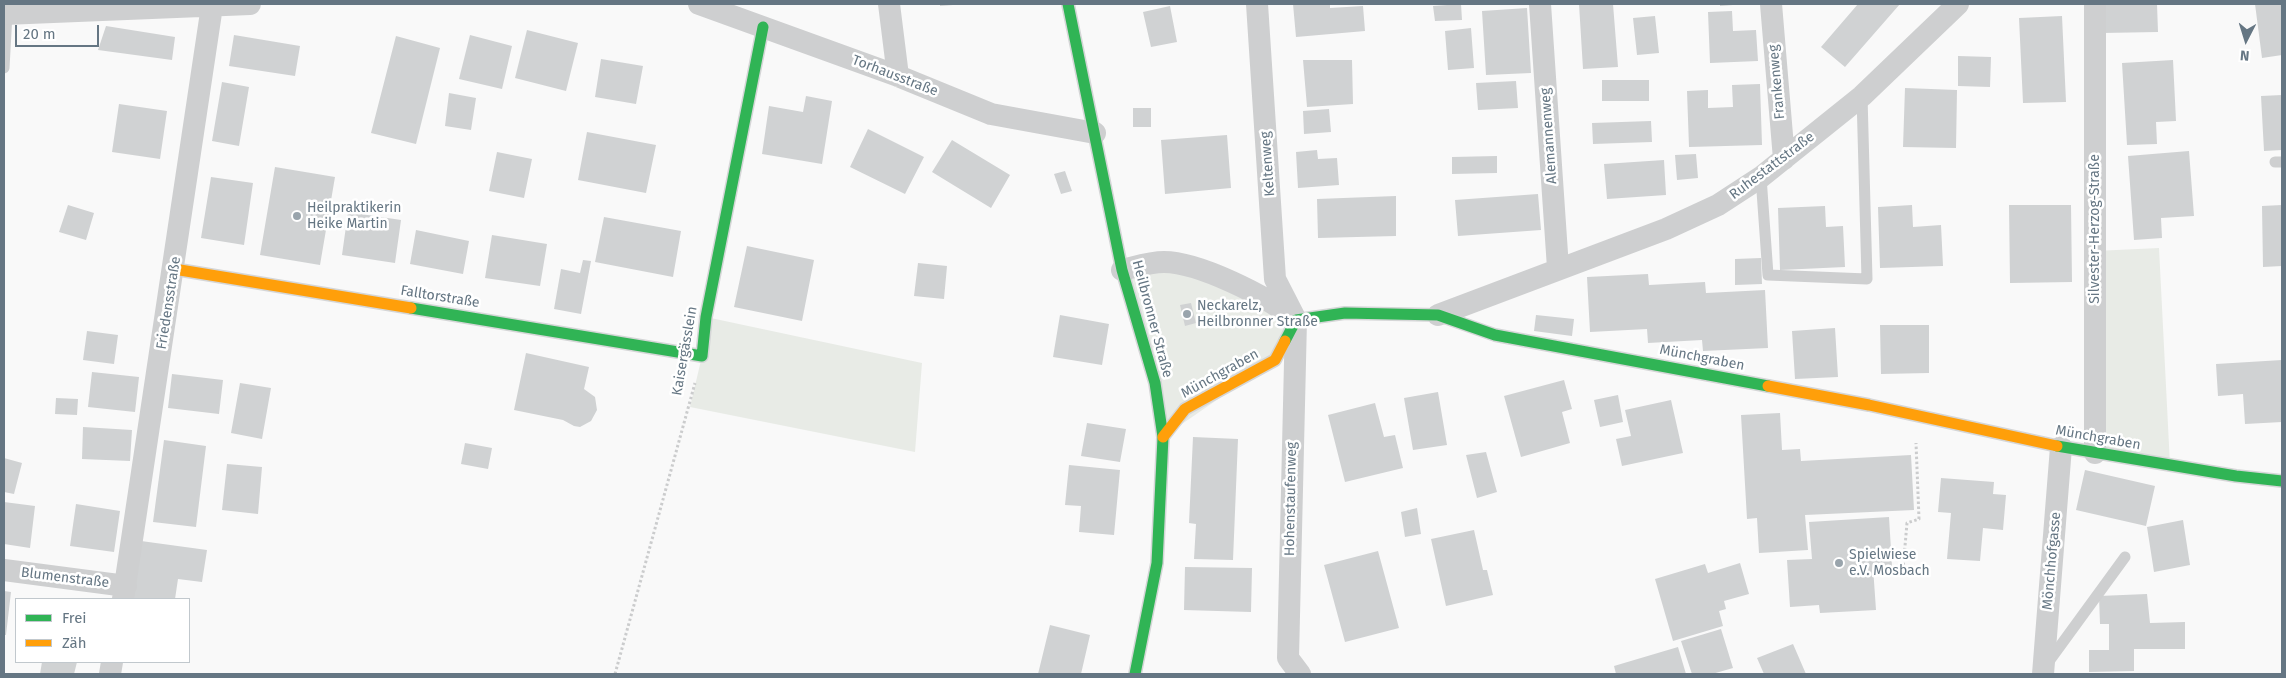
<!DOCTYPE html>
<meta charset="utf-8">
<style>
body{margin:0}
#map{position:relative;width:2286px;height:678px;overflow:hidden;background:#f9f9f9;font-family:"Fira Sans",sans-serif}
canvas{display:block}
.frame{position:absolute;inset:0;border:5px solid #657683;pointer-events:none}
.legend{position:absolute;left:15px;top:598px;width:175px;height:65px;box-sizing:border-box;background:#fff;border:1px solid #c1c8cd;margin:0;padding:6px 9px;list-style:none;font-size:15px;color:#657683}
.legend li{display:flex;align-items:center;gap:10px;height:25px}
.legend b{width:25px;border:1px solid #c1c8cd}
.north{position:absolute;left:2221px;top:15px;width:50px;height:50px;-webkit-text-stroke:4px #fff;paint-order:stroke;rotate:185deg;font-size:14px;font-weight:700;line-height:20px;text-align:center;color:#657683}
.north::after{content:'';display:block;margin:auto;width:18px;height:22px;background:#657683;clip-path:polygon(50% 0,100% 100%,50% 72%,0 100%)}
.scale{position:absolute;left:15px;top:25px;width:84px;height:22px;box-sizing:border-box;border:2px solid #657683;border-top:0;padding-left:6px;font-size:15px;line-height:18px;white-space:nowrap;color:#657683;-webkit-text-stroke:4px #fff;paint-order:stroke}
</style>
<div id="map">
<canvas width="2286" height="678"></canvas>
<div class="frame"></div>
<ul class="legend">
<li><b style="height:6px;background:#30b455"></b>Frei</li>
<li><b style="height:6px;background:#ff9f0a"></b>Zäh</li>
</ul>
<div class="north">N</div>
<div class="scale">20 m</div>
</div>
<script>
const ctx = document.querySelector('canvas').getContext('2d');
ctx.lineJoin = 'round';
function fillPath(path, color) { ctx.fillStyle = color; ctx.fill(path, 'evenodd'); }
function trace(path, color, width, dash) { ctx.strokeStyle = color; ctx.lineWidth = width; ctx.lineCap = dash ? 'butt' : 'round'; ctx.setLineDash(dash || []); ctx.stroke(path); }
function write(font, color, halo, rows, align = 'center') {
  ctx.font = font + ' "Fira Sans",sans-serif'; ctx.lineWidth = 5; ctx.setLineDash([]); ctx.textBaseline = 'middle'; ctx.strokeStyle = halo; ctx.fillStyle = color; for (const [text, x, y, turn = 0] of rows) {
    ctx.save(); ctx.translate(x, y); ctx.rotate((+turn || 0) * Math.PI / 180); ctx.textAlign = isNaN(turn) ? turn : align; if (halo) ctx.strokeText(text, 0, 0); ctx.fillText(text, 0, 0); ctx.restore();
  }
}
const green = new Path2D(`
 M 2159,248 L 2170,465 L 2095,453 L 2095,251 Z
 M 1162,262 L 1296,320 L 1275,360 L 1163,437 L 1122,270 Z
 M 706,317 L 922,363 L 915,452 L 690,407 L 702,356 Z`);
const building = new Path2D(`
 M 940,4 L 953,4 L 953,5 L 940,6 Z
 M 1293,4 L 1330,4 L 1330,8 L 1363,6 L 1365,31 L 1296,37 Z
 M 1461,4 L 1462,20 L 1435,21 L 1433,6 Z
 M 1579,4 L 1613,4 L 1618,67 L 1583,69 Z
 M 1720,4 L 1733,4 L 1733,5 L 1720,6 Z
 M 1858,4 L 1900,4 L 1845,67 L 1821,47 Z
 M 2101,4 L 2157,4 L 2158,32 L 2102,33 Z
 M 2255,4 L 2282,4 L 2282,55 L 2262,58 Z
 M 1170,6 L 1177,42 L 1151,47 L 1143,12 Z
 M 1527,8 L 1531,73 L 1486,75 L 1482,11 Z
 M 1732,11 L 1733,31 L 1756,30 L 1758,61 L 1710,63 L 1708,12 Z
 M 1655,16 L 1659,53 L 1637,55 L 1633,18 Z
 M 2062,16 L 2066,102 L 2023,103 L 2019,18 Z
 M 106,26 L 175,37 L 172,60 L 98,50 Z
 M 1471,28 L 1474,68 L 1448,70 L 1445,31 Z
 M 527,30 L 578,43 L 566,91 L 515,78 Z
 M 234,35 L 300,46 L 295,76 L 229,66 Z
 M 470,35 L 512,46 L 502,89 L 459,79 Z
 M 396,36 L 440,48 L 416,144 L 371,133 Z
 M 1958,56 L 1991,57 L 1990,87 L 1958,86 Z
 M 601,59 L 643,66 L 636,104 L 595,97 Z
 M 1303,60 L 1352,60 L 1353,104 L 1307,107 Z
 M 2173,60 L 2176,121 L 2156,122 L 2157,144 L 2127,145 L 2122,63 Z
 M 1602,80 L 1649,80 L 1649,101 L 1602,101 Z
 M 1516,81 L 1518,108 L 1478,110 L 1476,83 Z
 M 222,82 L 249,87 L 239,146 L 212,141 Z
 M 1760,84 L 1762,145 L 1689,147 L 1687,91 L 1708,90 L 1708,108 L 1733,107 L 1732,85 Z
 M 1905,88 L 1957,90 L 1956,148 L 1903,147 Z
 M 449,93 L 476,98 L 471,130 L 445,126 Z
 M 2282,95 L 2282,150 L 2264,151 L 2261,96 Z
 M 806,96 L 832,101 L 822,164 L 762,154 L 769,106 L 803,112 Z
 M 119,104 L 167,111 L 160,159 L 112,152 Z
 M 1133,108 L 1151,108 L 1151,127 L 1133,127 Z
 M 1329,109 L 1331,132 L 1304,134 L 1303,111 Z
 M 1651,121 L 1652,142 L 1593,144 L 1592,123 Z
 M 868,129 L 924,157 L 905,194 L 850,167 Z
 M 587,132 L 656,145 L 646,193 L 578,180 Z
 M 1227,135 L 1231,188 L 1165,194 L 1161,140 Z
 M 952,140 L 1010,175 L 991,208 L 932,172 Z
 M 1317,150 L 1318,159 L 1337,158 L 1339,185 L 1298,188 L 1296,152 Z
 M 2189,151 L 2194,216 L 2161,218 L 2162,238 L 2134,240 L 2128,156 Z
 M 497,152 L 532,159 L 524,198 L 489,191 Z
 M 1696,154 L 1698,178 L 1677,180 L 1675,155 Z
 M 1497,156 L 1497,173 L 1452,174 L 1452,157 Z
 M 1664,160 L 1666,195 L 1607,199 L 1604,164 Z
 M 275,167 L 335,177 L 320,265 L 260,255 Z
 M 1065,171 L 1072,191 L 1061,194 L 1054,174 Z
 M 211,177 L 253,183 L 244,245 L 201,238 Z
 M 1538,194 L 1541,230 L 1458,236 L 1455,200 Z
 M 1396,196 L 1396,236 L 1318,238 L 1317,199 Z
 M 68,205 L 94,213 L 86,240 L 59,232 Z
 M 1912,205 L 1913,227 L 1941,225 L 1943,266 L 1880,268 L 1878,207 Z
 M 2009,205 L 2071,205 L 2072,282 L 2010,283 Z
 M 2282,205 L 2282,266 L 2263,267 L 2262,206 Z
 M 1825,206 L 1826,227 L 1843,226 L 1845,267 L 1780,270 L 1778,208 Z
 M 348,212 L 401,220 L 395,263 L 342,255 Z
 M 604,217 L 681,231 L 673,277 L 595,262 Z
 M 416,230 L 469,241 L 463,274 L 410,264 Z
 M 492,235 L 547,244 L 540,286 L 485,278 Z
 M 747,246 L 814,260 L 802,321 L 734,307 Z
 M 1761,258 L 1762,284 L 1735,285 L 1735,259 Z
 M 583,260 L 591,261 L 581,314 L 554,309 L 561,269 L 580,273 Z
 M 918,263 L 947,266 L 944,299 L 914,296 Z
 M 1648,274 L 1649,285 L 1705,282 L 1706,293 L 1765,290 L 1768,348 L 1703,351 L 1702,340 L 1648,343 L 1647,329 L 1590,332 L 1587,277 Z
 M 1191,303 L 1196,323 L 1185,326 L 1180,305 Z
 M 1060,315 L 1109,324 L 1102,365 L 1053,357 Z
 M 1536,315 L 1574,319 L 1572,336 L 1534,331 Z
 M 1880,325 L 1929,325 L 1929,373 L 1881,374 Z
 M 1835,328 L 1838,377 L 1795,379 L 1792,331 Z
 M 87,331 L 118,335 L 114,364 L 83,360 Z
 M 526,353 L 589,367 L 584,389 L 595,397 L 597,410 L 591,421 L 580,427 L 574,426 L 563,420 L 514,410 Z
 M 2282,360 L 2282,422 L 2245,424 L 2243,394 L 2218,396 L 2216,364 Z
 M 92,372 L 139,377 L 135,412 L 88,407 Z
 M 172,374 L 223,380 L 219,414 L 168,408 Z
 M 1564,380 L 1572,409 L 1562,412 L 1570,443 L 1521,457 L 1504,396 Z
 M 240,383 L 271,388 L 262,439 L 231,433 Z
 M 1438,392 L 1447,445 L 1413,450 L 1404,398 Z
 M 1618,395 L 1623,422 L 1600,427 L 1594,400 Z
 M 56,398 L 78,399 L 77,415 L 55,414 Z
 M 1671,400 L 1683,453 L 1622,466 L 1616,439 L 1631,436 L 1625,410 Z
 M 1375,403 L 1384,437 L 1395,435 L 1403,468 L 1345,482 L 1328,415 Z
 M 1780,413 L 1782,450 L 1800,449 L 1801,461 L 1911,455 L 1914,510 L 1805,515 L 1808,550 L 1759,553 L 1757,518 L 1747,519 L 1741,415 Z
 M 1087,423 L 1126,429 L 1120,462 L 1081,456 Z
 M 83,427 L 132,430 L 130,461 L 82,459 Z
 M 1193,437 L 1238,439 L 1233,560 L 1194,559 L 1196,524 L 1189,523 Z
 M 164,440 L 206,446 L 196,527 L 153,522 Z
 M 465,443 L 492,448 L 488,469 L 461,464 Z
 M 1486,452 L 1497,492 L 1477,498 L 1466,455 Z
 M 4,458 L 22,463 L 14,494 L 4,492 Z
 M 227,464 L 262,467 L 258,514 L 222,510 Z
 M 1069,465 L 1120,470 L 1114,535 L 1079,532 L 1081,506 L 1065,505 Z
 M 2085,470 L 2155,486 L 2146,526 L 2076,510 Z
 M 1941,478 L 1994,482 L 1993,494 L 2006,495 L 2003,530 L 1983,528 L 1980,561 L 1947,559 L 1951,513 L 1938,512 Z
 M 4,502 L 35,506 L 30,548 L 4,544 Z
 M 76,504 L 120,511 L 114,552 L 70,546 Z
 M 1417,508 L 1421,534 L 1405,537 L 1401,512 Z
 M 1889,517 L 1892,566 L 1873,567 L 1876,610 L 1820,613 L 1819,605 L 1790,607 L 1787,560 L 1812,559 L 1809,522 Z
 M 2183,520 L 2190,565 L 2154,572 L 2147,527 Z
 M 1474,530 L 1483,570 L 1487,570 L 1493,595 L 1446,606 L 1431,539 Z
 M 141,541 L 207,550 L 202,582 L 178,579 L 175,599 L 133,599 Z
 M 1378,551 L 1399,628 L 1345,642 L 1324,565 Z
 M 1740,563 L 1749,594 L 1724,601 L 1726,609 L 1719,611 L 1723,626 L 1673,641 L 1655,579 L 1705,564 L 1708,573 Z
 M 1185,567 L 1252,568 L 1251,612 L 1184,610 Z
 M 4,591 L 11,592 L 6,635 L 4,635 Z
 M 2147,594 L 2150,623 L 2185,622 L 2185,649 L 2134,649 L 2134,671 L 2089,672 L 2089,650 L 2109,650 L 2109,624 L 2100,624 L 2099,596 Z
 M 1050,625 L 1090,635 L 1081,674 L 1038,674 Z
 M 1721,629 L 1733,668 L 1712,674 L 1692,674 L 1681,641 Z
 M 1793,644 L 1806,674 L 1764,674 L 1757,658 Z
 M 1678,647 L 1686,674 L 1616,674 L 1614,666 Z
 M 42,662 L 77,662 L 74,674 L 40,674 Z`);
const path = new Path2D(`
 M 1882,572 L 1903,569 L 1907,523 L 1919,519 L 1916,443
 M 615,674 L 695,383`);
const lane = new Path2D(`
 M 4,68 L 7,14
 M 2275,162 L 2282,162
 M 1761,177 L 1768,275 L 1867,279 L 1862,96
 M 2047,664 L 2125,557`);
const street = new Path2D(`
 M 699,4 L 898,76 L 991,114 L 1095,133
 M 889,4 L 898,76
 M 1257,4 L 1275,279 L 1296,320 L 1288,658 L 1300,674
 M 1540,4 L 1558,268
 M 1771,4 L 1784,159
 M 2095,4 L 2095,453
 M 4,14 L 250,4
 M 1122,270 C 1135,267 1150,262 1164,262 C 1198,262 1267,296 1293,318
 M 1438,315 L 1666,229 L 1718,205 L 1761,177 L 1862,96 L 1958,4
 M 4,570 L 126,586
 M 123,599 L 212,6
 M 110,674 L 112,662
 M 2043,674 L 2061,447`);
const fast = new Path2D(`
 M 1068,4 L 1122,270 L 1155,383 L 1163,437 L 1157,563 L 1135,674
 M 411,308 L 702,356 L 706,317 L 763,27
 M 1285,341 L 1296,320 L 1345,313 L 1438,315 L 1495,335 L 1768,386
 M 2057,446 L 2236,476 L 2282,481`);
const slow = new Path2D(`
 M 174,269 L 411,308
 M 1768,386 L 1869,405 L 2057,446
 M 1163,437 L 1185,409 L 1275,360 L 1285,341`);
const markers = [
 [297,216,5,"#99a4ac"],
 [1187,314,5,"#99a4ac"],
 [1839,563,5,"#99a4ac"]
];
const streetNames = [
 ["Torhausstraße",895,76,21],
 ["Frankenweg",1777,82,-95],
 ["Alemannenweg",1549,136,-94],
 ["Keltenweg",1268,164,-94],
 ["Ruhestattstraße",1772,166,-37],
 ["Silvester-Herzog-Straße",2095,229,-90],
 ["Falltorstraße",440,297,9],
 ["Friedensstraße",169,303,-81],
 ["Heilbronner Straße",1152,319,75],
 ["Kaisergässlein",685,351,-80],
 ["Münchgraben",1702,358,11],
 ["Münchgraben",1220,374,-29],
 ["Münchgraben",2098,438,10],
 ["Hohenstaufenweg",1291,499,-89],
 ["Mönchhofgasse",2052,561,-85],
 ["Blumenstraße",65,578,7]
];
const poiNames = [
 ["Heilpraktikerin",307,208],
 ["Heike Martin",307,224],
 ["Neckarelz,",1197,306],
 ["Heilbronner Straße",1197,322],
 ["Spielwiese",1849,555],
 ["e.V. Mosbach",1849,571]
];
fillPath(green, '#e8ebe6');
fillPath(building, '#d0d2d3');
trace(fast, '#d5d6d7', 14);
trace(slow, '#d5d6d7', 14);
trace(path, '#cbcccd', 3, [2.5, 2.5]);
trace(lane, '#cecfd0', 11);
trace(street, '#cecfd0', 22);
trace(fast, '#30b455', 11);
trace(slow, '#ff9f0a', 11);
for (const [x, y, r, color] of markers) { const dot = new Path2D(); dot.arc(x, y, r, 0, 2 * Math.PI); ctx.fillStyle = color; ctx.fill(dot); trace(dot, '#fff', 2); }
write('14px', '#657683', '#fff', streetNames);
write('14px', '#657683', '#fff', poiNames, 'left');
</script>
